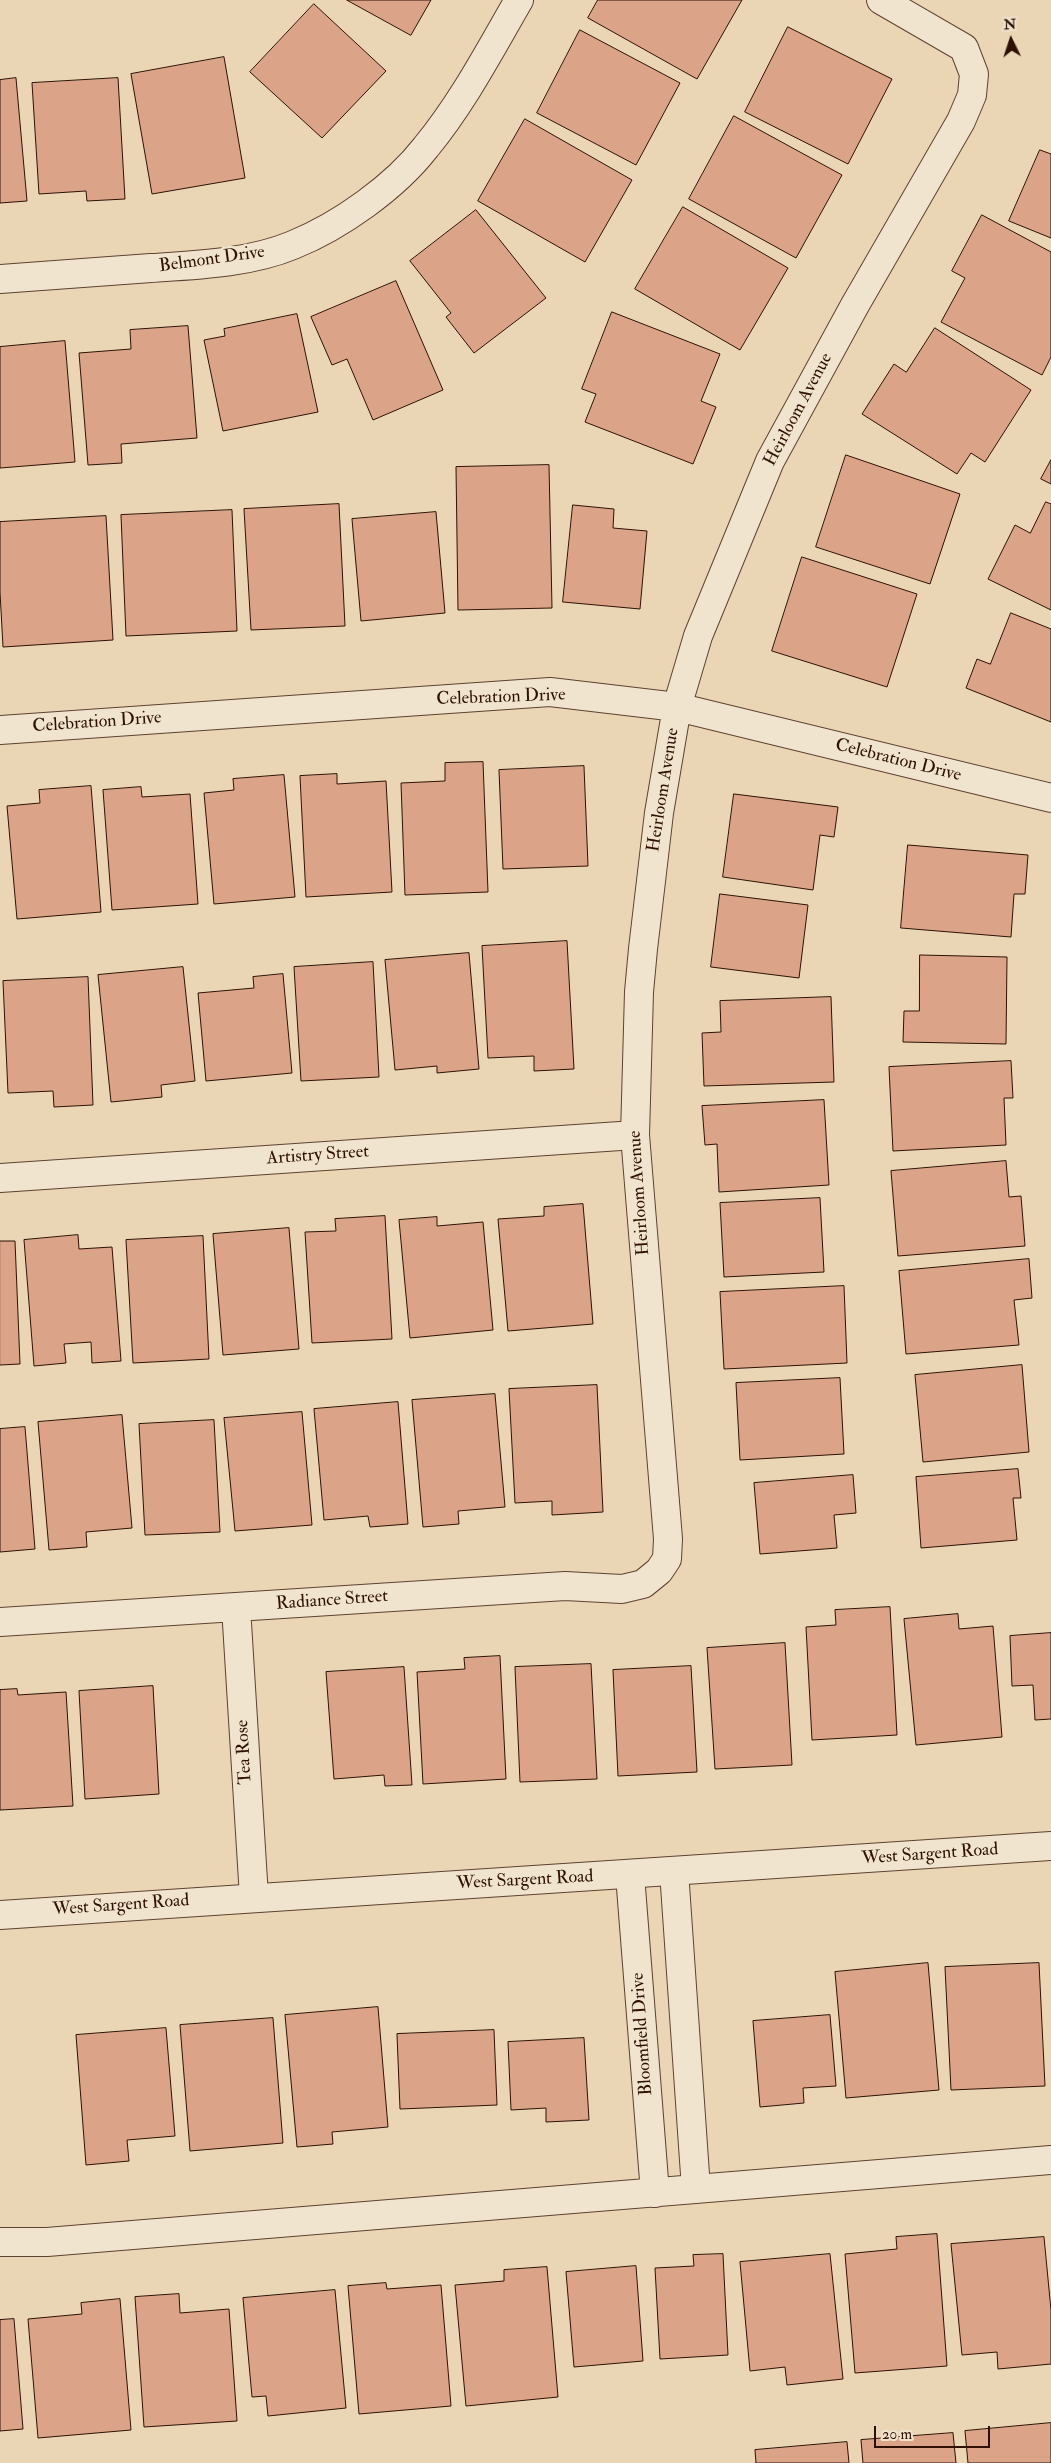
<!DOCTYPE html>
<style>
body{margin:0}
#map{position:relative;width:1051px;height:2463px;overflow:hidden;background:#ead5b4;font-family:"IM FELL Double Pica",serif}
canvas{display:block}
.north{position:absolute;left:986px;top:15px;width:50px;height:50px;-webkit-text-stroke:4px #f1e4ce;paint-order:stroke;rotate:356deg;font-size:14px;font-weight:700;line-height:20px;text-align:center;color:#2e1104}
.north::after{content:'';display:block;margin:auto;width:18px;height:22px;background:#2e1104;clip-path:polygon(50% 0,100% 100%,50% 72%,0 100%)}
.scale{position:absolute;left:874px;top:2426px;width:116px;height:22px;box-sizing:border-box;border:2px solid #2e1104;border-top:0;padding-left:6px;font-size:15px;line-height:18px;white-space:nowrap;color:#2e1104;-webkit-text-stroke:4px #f1e4ce;paint-order:stroke}
</style>
<div id="map">
<canvas width="1051" height="2463"></canvas>
<div class="north">N</div>
<div class="scale">20 m</div>
</div>
<script>
const ctx = document.querySelector('canvas').getContext('2d');
ctx.lineJoin = 'round';
function fillPath(path, color) { ctx.fillStyle = color; ctx.fill(path, 'evenodd'); }
function trace(path, color, width, dash) { ctx.strokeStyle = color; ctx.lineWidth = width; ctx.lineCap = dash ? 'butt' : 'round'; ctx.setLineDash(dash || []); ctx.stroke(path); }
function write(font, color, halo, rows, align = 'center') {
  ctx.font = font + ' "IM FELL Double Pica",serif'; ctx.lineWidth = 5; ctx.setLineDash([]); ctx.textBaseline = 'middle'; ctx.strokeStyle = halo; ctx.fillStyle = color; for (const [text, x, y, turn = 0] of rows) {
    ctx.save(); ctx.translate(x, y); ctx.rotate((+turn || 0) * Math.PI / 180); ctx.textAlign = isNaN(turn) ? turn : align; if (halo) ctx.strokeText(text, 0, 0); ctx.fillText(text, 0, 0); ctx.restore();
  }
}
const building = new Path2D(`
 M 347,0 L 431,0 L 411,35 Z
 M 598,0 L 742,0 L 697,79 L 588,18 Z
 M 314,4 L 386,71 L 322,138 L 250,72 Z
 M 788,27 L 892,79 L 848,164 L 745,112 Z
 M 580,30 L 680,83 L 636,165 L 537,113 Z
 M 224,57 L 245,178 L 152,194 L 131,74 Z
 M 16,78 L 27,201 L 0,203 L 0,80 Z
 M 118,78 L 125,199 L 87,201 L 86,191 L 39,194 L 32,83 Z
 M 734,116 L 842,175 L 796,258 L 689,199 Z
 M 525,119 L 632,180 L 585,262 L 478,201 Z
 M 1040,150 L 1051,154 L 1051,238 L 1009,221 Z
 M 683,207 L 788,268 L 740,350 L 635,289 Z
 M 476,210 L 546,298 L 474,353 L 446,317 L 451,313 L 410,261 Z
 M 982,215 L 1051,252 L 1051,357 L 1042,375 L 941,322 L 965,278 L 952,271 Z
 M 396,281 L 443,390 L 373,420 L 347,359 L 332,365 L 311,317 Z
 M 612,312 L 720,354 L 701,401 L 716,407 L 693,464 L 585,422 L 596,394 L 582,389 Z
 M 297,314 L 318,412 L 223,431 L 204,340 L 225,336 L 224,329 Z
 M 188,326 L 197,438 L 121,444 L 122,463 L 88,465 L 79,353 L 131,349 L 130,330 Z
 M 935,328 L 1031,390 L 985,462 L 971,453 L 957,474 L 862,414 L 894,364 L 906,372 Z
 M 65,341 L 75,462 L 0,468 L 0,347 Z
 M 846,455 L 960,494 L 930,584 L 816,547 Z
 M 1051,460 L 1051,484 L 1041,479 Z
 M 549,465 L 552,608 L 458,610 L 456,467 Z
 M 1046,502 L 1051,504 L 1051,610 L 988,579 L 1015,525 L 1030,533 Z
 M 339,504 L 345,626 L 251,630 L 244,509 Z
 M 573,505 L 614,509 L 613,528 L 647,531 L 640,609 L 563,602 Z
 M 232,510 L 237,631 L 126,636 L 121,515 Z
 M 436,512 L 445,613 L 361,621 L 352,519 Z
 M 106,516 L 113,640 L 3,647 L 0,592 L 0,522 Z
 M 802,557 L 917,594 L 887,687 L 772,651 Z
 M 1011,613 L 1051,629 L 1051,722 L 966,688 L 977,659 L 990,664 Z
 M 483,762 L 488,892 L 405,895 L 401,783 L 445,781 L 445,763 Z
 M 584,766 L 588,866 L 503,869 L 499,770 Z
 M 337,774 L 337,784 L 386,781 L 392,892 L 306,897 L 300,776 Z
 M 284,775 L 295,897 L 214,904 L 204,793 L 234,790 L 233,779 Z
 M 91,786 L 101,912 L 17,919 L 7,806 L 40,803 L 39,790 Z
 M 141,787 L 142,797 L 190,794 L 198,904 L 112,910 L 103,790 Z
 M 734,794 L 838,807 L 834,837 L 820,835 L 813,890 L 723,877 Z
 M 908,845 L 1028,855 L 1025,894 L 1014,894 L 1011,937 L 901,928 Z
 M 720,894 L 808,905 L 799,978 L 711,967 Z
 M 567,941 L 574,1069 L 534,1071 L 534,1056 L 488,1058 L 482,946 Z
 M 469,953 L 479,1069 L 437,1073 L 437,1066 L 395,1070 L 385,960 Z
 M 920,955 L 1007,957 L 1006,1044 L 903,1042 L 904,1011 L 919,1011 Z
 M 373,962 L 379,1077 L 301,1081 L 294,967 Z
 M 183,967 L 195,1081 L 161,1085 L 162,1097 L 111,1102 L 98,975 Z
 M 283,974 L 292,1073 L 206,1081 L 198,993 L 254,988 L 253,977 Z
 M 88,977 L 93,1105 L 54,1107 L 53,1091 L 8,1093 L 3,981 Z
 M 831,997 L 834,1082 L 704,1086 L 702,1033 L 721,1032 L 720,1001 Z
 M 1011,1061 L 1013,1098 L 1004,1098 L 1006,1145 L 893,1151 L 889,1067 Z
 M 824,1100 L 829,1185 L 719,1192 L 717,1144 L 705,1145 L 702,1106 Z
 M 1006,1161 L 1009,1197 L 1021,1196 L 1025,1246 L 898,1256 L 891,1171 Z
 M 820,1198 L 824,1272 L 724,1277 L 720,1203 Z
 M 583,1204 L 593,1324 L 508,1331 L 498,1219 L 544,1216 L 544,1207 Z
 M 385,1216 L 392,1339 L 312,1343 L 305,1232 L 336,1231 L 335,1219 Z
 M 437,1217 L 437,1226 L 483,1222 L 493,1330 L 410,1338 L 399,1220 Z
 M 289,1228 L 299,1349 L 223,1355 L 213,1234 Z
 M 78,1235 L 79,1249 L 112,1247 L 121,1361 L 92,1363 L 91,1342 L 64,1344 L 66,1363 L 34,1366 L 24,1240 Z
 M 203,1236 L 209,1359 L 133,1363 L 126,1240 Z
 M 0,1241 L 15,1241 L 20,1364 L 0,1365 Z
 M 1029,1259 L 1032,1298 L 1014,1300 L 1019,1345 L 906,1354 L 899,1271 Z
 M 844,1286 L 847,1363 L 724,1369 L 720,1292 Z
 M 1022,1365 L 1029,1452 L 923,1462 L 915,1375 Z
 M 840,1378 L 844,1454 L 740,1460 L 736,1383 Z
 M 597,1385 L 603,1512 L 552,1515 L 552,1501 L 515,1503 L 509,1389 Z
 M 495,1394 L 505,1507 L 458,1511 L 459,1524 L 423,1527 L 412,1400 Z
 M 398,1402 L 408,1524 L 370,1527 L 368,1516 L 324,1520 L 314,1409 Z
 M 302,1412 L 312,1525 L 235,1531 L 224,1418 Z
 M 122,1415 L 132,1528 L 86,1532 L 87,1547 L 49,1550 L 38,1422 Z
 M 214,1420 L 220,1532 L 145,1535 L 139,1424 Z
 M 25,1427 L 35,1549 L 0,1552 L 0,1429 Z
 M 1018,1469 L 1021,1498 L 1013,1498 L 1017,1540 L 921,1548 L 916,1477 Z
 M 853,1475 L 856,1513 L 834,1515 L 837,1548 L 760,1554 L 754,1483 Z
 M 890,1607 L 897,1735 L 812,1740 L 806,1627 L 836,1625 L 835,1610 Z
 M 958,1614 L 959,1629 L 993,1626 L 1002,1737 L 916,1745 L 904,1619 Z
 M 1051,1633 L 1051,1719 L 1035,1720 L 1033,1685 L 1012,1686 L 1010,1636 Z
 M 785,1643 L 792,1765 L 715,1769 L 707,1648 Z
 M 500,1656 L 506,1779 L 423,1784 L 417,1672 L 465,1669 L 464,1658 Z
 M 591,1664 L 597,1779 L 520,1782 L 515,1667 Z
 M 691,1666 L 697,1772 L 618,1776 L 613,1670 Z
 M 404,1667 L 412,1785 L 385,1786 L 384,1775 L 334,1779 L 326,1672 Z
 M 153,1686 L 159,1794 L 85,1799 L 79,1691 Z
 M 17,1689 L 18,1695 L 66,1692 L 73,1806 L 0,1810 L 0,1690 Z
 M 928,1963 L 939,2090 L 846,2098 L 835,1972 Z
 M 1039,1963 L 1045,2086 L 951,2090 L 945,1967 Z
 M 378,2007 L 388,2127 L 332,2132 L 333,2144 L 297,2147 L 285,2015 Z
 M 830,2015 L 836,2086 L 803,2088 L 804,2103 L 760,2107 L 753,2021 Z
 M 273,2018 L 283,2143 L 190,2151 L 180,2025 Z
 M 166,2028 L 175,2136 L 127,2140 L 129,2161 L 86,2165 L 76,2035 Z
 M 494,2030 L 497,2105 L 400,2109 L 397,2034 Z
 M 584,2038 L 589,2120 L 546,2122 L 546,2108 L 511,2110 L 508,2042 Z
 M 937,2234 L 947,2366 L 855,2373 L 845,2254 L 897,2249 L 896,2237 Z
 M 1044,2237 L 1051,2310 L 1051,2364 L 998,2369 L 997,2352 L 962,2355 L 951,2244 Z
 M 723,2254 L 728,2355 L 660,2359 L 655,2268 L 694,2266 L 693,2255 Z
 M 830,2254 L 843,2379 L 787,2385 L 785,2367 L 750,2371 L 740,2262 Z
 M 636,2266 L 643,2361 L 574,2367 L 566,2272 Z
 M 547,2267 L 558,2397 L 466,2406 L 455,2285 L 504,2281 L 504,2270 Z
 M 386,2283 L 387,2289 L 441,2285 L 451,2406 L 359,2414 L 348,2286 Z
 M 335,2290 L 346,2408 L 268,2416 L 266,2396 L 252,2397 L 243,2298 Z
 M 179,2294 L 180,2313 L 229,2309 L 237,2421 L 144,2427 L 135,2297 Z
 M 120,2299 L 131,2430 L 38,2438 L 28,2319 L 82,2314 L 81,2303 Z
 M 14,2319 L 23,2429 L 0,2431 L 0,2320 Z
 M 1051,2423 L 1051,2463 L 968,2463 L 965,2431 Z
 M 953,2433 L 956,2463 L 863,2463 L 861,2440 Z
 M 847,2442 L 849,2463 L 756,2463 L 755,2450 Z`);
const minor = new Path2D(`
 M 0,279 C 50,275 101,272 151,268 C 198,265 250,263 293,245 C 340,226 395,187 426,147 C 463,102 490,50 519,0
 M 0,730 L 550,692 L 677,707 L 1051,798
 M 0,1178 L 635,1135
 M 236,1607 L 254,1897
 M 0,1622 L 565,1586 L 622,1589 L 643,1584 L 659,1571 L 667,1559 L 668,1539 L 635,1135 L 639,992 L 643,949 L 659,813 L 677,707 L 698,636 L 770,461 L 855,305 L 961,121 L 972,95 L 974,74 L 964,48 L 881,0
 M 674,1871 L 696,2189
 M 630,1875 L 655,2193
 M 0,2242 L 47,2242 L 1051,2160`);
const tertiary = new Path2D(`
 M 0,1915 L 1051,1846`);
const streetNames = [
 ["Belmont Drive",212,260,-8],
 ["Heirloom Avenue",799,410,-62],
 ["Celebration Drive",501,698,-2],
 ["Celebration Drive",97,723,-4],
 ["Celebration Drive",898,761,14],
 ["Heirloom Avenue",664,790,-81],
 ["Artistry Street",318,1156,-4],
 ["Heirloom Avenue",640,1193,-94],
 ["Radiance Street",332,1601,-4],
 ["Tea Rose",245,1752,-93],
 ["West Sargent Road",930,1855,-4],
 ["West Sargent Road",525,1881,-3],
 ["West Sargent Road",121,1906,-4],
 ["Bloomfield Drive",643,2034,-94]
];
fillPath(building, '#dba488');
trace(building, '#2e1104', 1);
trace(minor, '#5d4230', 30);
trace(tertiary, '#5d4230', 30);
trace(minor, '#f1e4ce', 28);
trace(tertiary, '#f1e4ce', 28);
write('18px', '#2e1104', '#f1e4ce', streetNames);
</script>
